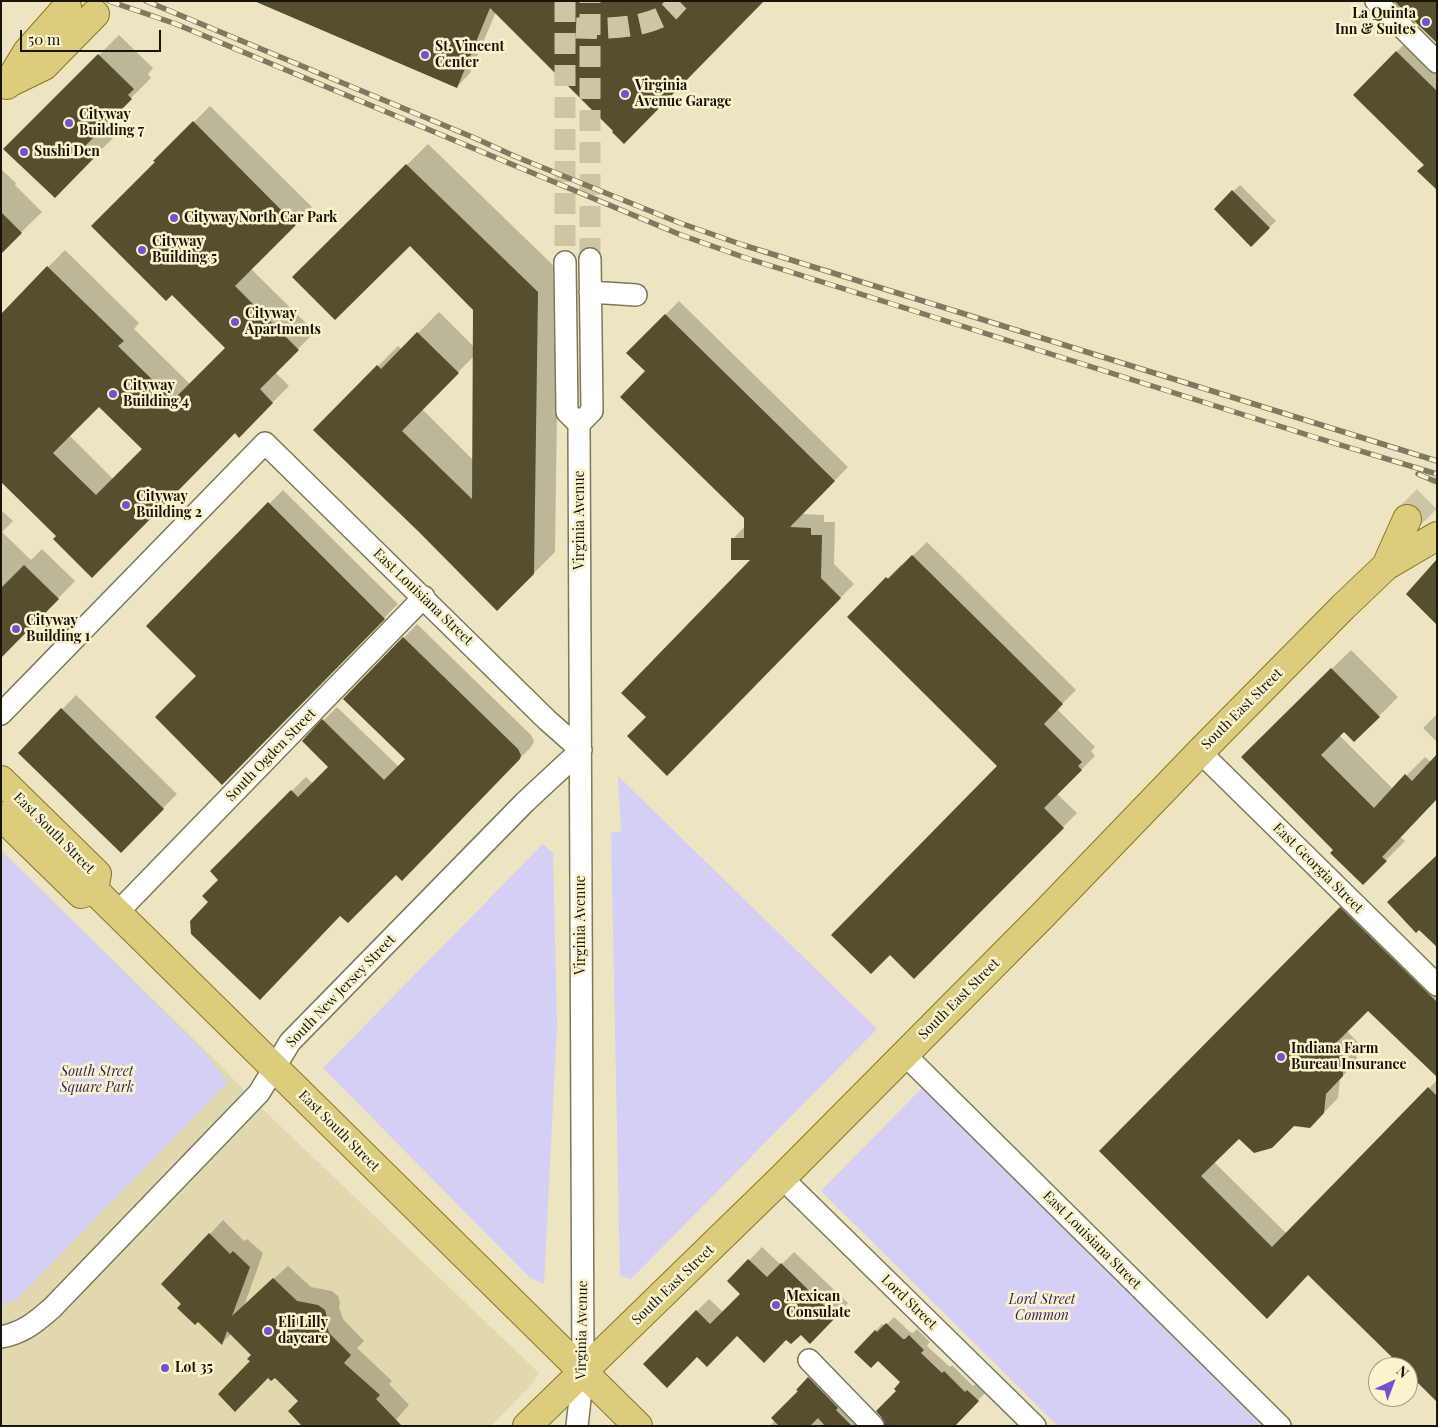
<!DOCTYPE html>
<style>
body{margin:0}
#map{position:relative;width:1438px;height:1427px;overflow:hidden;background:#ede5c1;font-family:"Playfair Display",serif}
canvas{display:block}
.frame{position:absolute;inset:0;border:2px solid #181508;pointer-events:none}
.north{position:absolute;left:1368px;top:1357px;width:50px;height:50px;box-sizing:border-box;background:#faf3ce;border:1px solid #a09a7f;border-radius:50%;rotate:43deg;font-size:14px;font-weight:700;line-height:20px;text-align:center;color:#181508}
.north::after{content:'';display:block;margin:auto;width:18px;height:22px;background:#7053cd;clip-path:polygon(50% 0,100% 100%,50% 72%,0 100%)}
.scale{position:absolute;left:20px;top:30px;width:141px;height:22px;box-sizing:border-box;border:2px solid #181508;border-top:0;padding-left:6px;font-size:15px;line-height:18px;white-space:nowrap;color:#181508;-webkit-text-stroke:4px #faf3ce;paint-order:stroke}
</style>
<div id="map">
<canvas width="1438" height="1427"></canvas>
<div class="frame"></div>
<div class="north">N</div>
<div class="scale">50 m</div>
</div>
<script>
const ctx = document.querySelector('canvas').getContext('2d');
ctx.lineJoin = 'round';
function fillPath(path, color) { ctx.fillStyle = color; ctx.fill(path, 'evenodd'); }
function trace(path, color, width, dash) { ctx.strokeStyle = color; ctx.lineWidth = width; ctx.lineCap = dash ? 'butt' : 'round'; ctx.setLineDash(dash || []); ctx.stroke(path); }
function write(font, color, halo, rows, align = 'center') {
  ctx.font = font + ' "Playfair Display",serif'; ctx.lineWidth = 5; ctx.setLineDash([]); ctx.textBaseline = 'middle'; ctx.strokeStyle = halo; ctx.fillStyle = color; for (const [text, x, y, turn = 0] of rows) {
    ctx.save(); ctx.translate(x, y); ctx.rotate((+turn || 0) * Math.PI / 180); ctx.textAlign = isNaN(turn) ? turn : align; if (halo) ctx.strokeText(text, 0, 0); ctx.fillText(text, 0, 0); ctx.restore();
  }
}
const built = new Path2D(`
 M 1,850 L 221,1066 L 252,1099 L 539,1373 L 532,1384 L 491,1426 L 1,1426 Z`);
const green = new Path2D(`
 M 618,776 L 877,1029 L 631,1279 L 620,1276 L 611,833 L 621,831 Z
 M 543,844 L 553,853 L 557,1025 L 544,1284 L 530,1278 L 323,1068 Z
 M 1,850 L 203,1050 L 228,1082 L 18,1298 L 1,1307 Z
 M 922,1088 L 1263,1426 L 1058,1426 L 821,1191 Z`);
const shadow = new Path2D(`
 M 257,1 L 763,1 L 615,131 L 496,12 L 470,73 L 457,87 Z
 M 119,35 L 153,68 L 148,74 L 151,78 L 104,125 L 115,136 L 55,196 L 5,149 Z
 M 1410,38 L 1437,64 L 1437,176 L 1355,95 Z
 M 210,106 L 312,207 L 250,268 L 315,332 L 275,372 L 289,386 L 239,436 L 235,432 L 58,536 L 1,315 L 65,250 L 139,323 L 134,329 L 190,384 L 227,348 L 155,161 ZM 99,405 L 144,449 L 113,479 L 69,435 Z
 M 428,144 L 559,271 L 555,552 L 497,610 L 420,531 L 315,430 L 398,346 L 402,349 L 439,312 L 474,347 L 474,309 L 410,244 L 294,277 ZM 474,356 L 473,460 L 422,409 Z
 M 1,169 L 16,183 L 15,185 L 42,212 L 1,252 Z
 M 1240,185 L 1276,221 L 1251,245 L 1215,209 Z
 M 679,301 L 848,467 L 802,514 L 824,515 L 824,522 L 835,522 L 834,564 L 854,584 L 667,774 L 648,717 L 753,559 L 733,539 L 745,526 L 745,517 L 647,371 L 628,353 Z
 M 283,490 L 398,604 L 222,783 L 198,676 L 147,626 Z
 M 1,510 L 13,521 L 2,532 L 31,560 L 42,549 L 75,581 L 1,657 Z
 M 927,542 L 1076,690 L 1057,709 L 1095,747 L 1091,751 L 1095,756 L 1057,794 L 1077,813 L 914,978 L 999,766 L 848,617 L 901,565 L 902,566 Z
 M 417,624 L 531,735 L 534,741 L 531,747 L 402,879 L 396,873 L 340,915 L 210,902 L 220,879 L 211,871 L 306,777 L 313,784 L 330,767 L 303,741 L 337,707 L 399,767 L 407,759 L 345,699 Z
 M 1351,650 L 1398,697 L 1354,741 L 1344,730 L 1339,735 L 1393,789 L 1425,757 L 1431,762 L 1400,837 L 1405,841 L 1363,883 L 1335,850 L 1243,757 Z
 M 76,695 L 177,794 L 121,851 L 20,753 Z
 M 1437,714 L 1437,742 L 1423,728 Z
 M 1355,894 L 1437,975 L 1437,1064 L 1368,1009 L 1347,1031 L 1362,1047 L 1356,1052 L 1357,1061 L 1340,1079 L 1338,1098 L 1310,1127 L 1293,1125 L 1239,1137 L 1214,1162 L 1287,1234 L 1437,1080 L 1437,1400 L 1408,1371 L 1408,1367 L 1403,1367 L 1308,1273 L 1100,1151 Z
 M 223,1220 L 244,1241 L 247,1239 L 263,1253 L 244,1306 L 288,1266 L 311,1287 L 332,1291 L 338,1296 L 340,1302 L 339,1307 L 343,1319 L 364,1341 L 357,1348 L 392,1381 L 389,1384 L 409,1405 L 394,1422 L 299,1401 L 275,1376 L 268,1377 L 251,1361 L 252,1355 L 231,1334 L 222,1343 L 182,1304 L 210,1234 Z
 M 762,1247 L 781,1265 L 794,1252 L 848,1303 L 810,1342 L 801,1333 L 787,1339 L 737,1335 L 697,1356 L 644,1364 L 709,1299 L 723,1312 L 741,1294 L 729,1281 Z
 M 894,1317 L 910,1332 L 913,1333 L 917,1329 L 930,1342 L 927,1346 L 950,1367 L 952,1365 L 973,1386 L 975,1384 L 985,1393 L 954,1426 L 898,1391 L 902,1382 L 878,1359 L 856,1352 L 882,1324 L 885,1326 Z
 M 816,1371 L 870,1426 L 770,1426 L 799,1391 L 798,1390 Z`);
const building = new Path2D(`
 M 254,1 L 764,1 L 624,144 L 612,132 L 613,131 L 490,8 L 457,88 Z
 M 1394,1 L 1437,1 L 1437,43 L 1409,16 Z
 M 1396,51 L 1437,91 L 1437,190 L 1417,171 L 1424,165 L 1353,95 Z
 M 98,54 L 134,89 L 128,95 L 132,99 L 84,147 L 95,157 L 55,198 L 3,149 Z
 M 193,121 L 296,225 L 235,286 L 299,350 L 260,389 L 273,403 L 239,438 L 235,433 L 92,578 L 53,539 L 56,536 L 1,482 L 1,314 L 47,266 L 124,341 L 118,346 L 173,400 L 225,348 L 172,295 L 166,301 L 91,226 L 155,162 L 153,161 ZM 99,407 L 142,449 L 96,495 L 53,453 Z
 M 406,164 L 538,292 L 534,574 L 497,611 L 419,532 L 313,430 L 377,365 L 381,369 L 417,332 L 459,373 L 402,431 L 472,499 L 473,310 L 410,246 L 335,320 L 292,277 Z
 M 1232,190 L 1270,228 L 1251,247 L 1214,209 Z
 M 1,212 L 22,233 L 1,254 Z
 M 665,314 L 835,481 L 790,527 L 811,528 L 811,535 L 822,535 L 821,578 L 841,598 L 667,776 L 627,736 L 646,717 L 621,693 L 750,560 L 731,560 L 731,538 L 744,538 L 744,518 L 620,397 L 645,371 L 626,353 Z
 M 268,502 L 385,619 L 222,785 L 155,717 L 196,676 L 146,626 Z
 M 912,555 L 1063,704 L 1044,724 L 1082,762 L 1078,766 L 1082,770 L 1044,808 L 1064,828 L 914,979 L 890,955 L 871,974 L 831,935 L 997,766 L 847,617 L 886,577 L 888,579 Z
 M 1437,559 L 1437,625 L 1406,594 Z
 M 24,565 L 59,599 L 1,658 L 1,588 Z
 M 403,637 L 518,749 L 521,755 L 520,759 L 402,881 L 396,875 L 348,923 L 340,916 L 260,1000 L 191,934 L 190,921 L 208,902 L 202,896 L 218,880 L 210,871 L 291,790 L 298,797 L 328,767 L 302,741 L 322,719 L 384,780 L 405,759 L 343,699 Z
 M 1331,668 L 1380,717 L 1354,742 L 1344,732 L 1321,755 L 1374,808 L 1405,774 L 1412,781 L 1437,754 L 1437,799 L 1382,857 L 1387,861 L 1363,885 L 1330,853 L 1333,850 L 1241,757 Z
 M 61,708 L 164,809 L 121,853 L 18,753 Z
 M 1437,855 L 1437,947 L 1419,930 L 1416,933 L 1387,902 Z
 M 1340,907 L 1437,1002 L 1437,1077 L 1368,1011 L 1334,1045 L 1349,1062 L 1343,1068 L 1343,1076 L 1326,1094 L 1324,1113 L 1310,1128 L 1294,1126 L 1272,1148 L 1254,1153 L 1239,1139 L 1201,1176 L 1272,1247 L 1428,1087 L 1437,1096 L 1437,1402 L 1408,1373 L 1408,1367 L 1402,1367 L 1308,1275 L 1267,1319 L 1099,1151 Z
 M 209,1233 L 230,1254 L 233,1251 L 250,1267 L 232,1316 L 273,1278 L 297,1301 L 318,1305 L 325,1310 L 327,1317 L 326,1322 L 329,1333 L 351,1355 L 344,1363 L 380,1395 L 376,1399 L 402,1426 L 302,1426 L 288,1411 L 298,1401 L 275,1378 L 271,1381 L 268,1378 L 235,1412 L 218,1394 L 250,1361 L 247,1359 L 251,1355 L 227,1331 L 222,1345 L 198,1322 L 195,1325 L 177,1308 L 181,1304 L 161,1284 Z
 M 748,1259 L 767,1277 L 781,1263 L 836,1317 L 810,1344 L 801,1335 L 791,1344 L 786,1340 L 764,1363 L 737,1336 L 707,1367 L 697,1357 L 667,1388 L 643,1364 L 696,1310 L 710,1324 L 740,1294 L 727,1281 Z
 M 886,1323 L 903,1339 L 905,1339 L 909,1335 L 924,1350 L 921,1353 L 942,1373 L 944,1371 L 965,1392 L 967,1390 L 979,1401 L 955,1426 L 885,1426 L 882,1418 L 876,1411 L 896,1391 L 894,1389 L 900,1382 L 878,1361 L 871,1368 L 854,1352 L 875,1330 L 877,1332 Z
 M 808,1377 L 838,1408 L 836,1410 L 852,1426 L 825,1426 L 818,1418 L 810,1426 L 779,1426 L 771,1418 L 798,1391 L 796,1390 Z`);
const minorTunnel = new Path2D(`
 M 565,1 L 565,262
 M 576,28 C 603,29 640,29 665,15 C 670,12 674,6 679,1
 M 590,259 L 590,1`);
const majorTunnel = new Path2D(`
 M 1407,519 L 1437,489`);
const minor = new Path2D(`
 M 1376,1 L 1437,62
 M 565,262 L 567,412 L 579,424
 M 590,292 L 636,295
 M 1,714 L 265,443 L 547,720 L 581,750
 M 1200,752 L 1437,985
 M 117,913 L 424,597
 M 904,1054 L 1280,1426
 M 782,1178 L 1035,1426
 M 1,1337 C 23,1333 36,1322 52,1308 L 259,1093 L 290,1042 L 525,802 L 581,750
 M 809,1360 L 873,1426
 M 577,1426 L 583,1372 L 579,424 L 592,411 L 590,259`);
const major = new Path2D(`
 M 9,83 L 44,66 L 95,14
 M 7,85 L 27,52 L 67,7
 M 1386,566 L 1407,519
 M 1,780 L 97,874 L 94,890
 M 1,816 L 81,894 L 94,890
 M 94,890 L 638,1426
 M 527,1426 L 782,1178 L 1043,915 L 1200,752 L 1343,607 L 1386,566 L 1437,536`);
const rail = new Path2D(`
 M 109,1 L 176,24 L 681,235 L 743,257 L 1314,437 L 1437,474
 M 146,1 L 477,139 L 514,156 L 680,223 L 743,245 L 1437,461
 M 1418,474 L 1437,482`);
const markers = [
 [1426,22,5,"#7053cd"],
 [425,55,5,"#7053cd"],
 [625,94,5,"#7053cd"],
 [69,123,5,"#7053cd"],
 [24,152,5,"#7053cd"],
 [174,218,5,"#7053cd"],
 [142,250,5,"#7053cd"],
 [235,322,5,"#7053cd"],
 [113,394,5,"#7053cd"],
 [126,505,5,"#7053cd"],
 [16,629,5,"#7053cd"],
 [1281,1057,5,"#7053cd"],
 [776,1305,5,"#7053cd"],
 [268,1331,5,"#7053cd"],
 [165,1368,5,"#7053cd"]
];
const poiNames = [
 ["La Quinta",1416,14,"right"],
 ["Inn & Suites",1416,30,"right"],
 ["St. Vincent",435,47],
 ["Center",435,63],
 ["Virginia",635,86],
 ["Avenue Garage",635,102],
 ["Cityway",79,115],
 ["Building 7",79,131],
 ["Sushi Den",34,152],
 ["Cityway North Car Park",184,218],
 ["Cityway",152,242],
 ["Building 5",152,258],
 ["Cityway",245,314],
 ["Apartments",245,330],
 ["Cityway",123,386],
 ["Building 4",123,402],
 ["Cityway",136,497],
 ["Building 2",136,513],
 ["Cityway",26,621],
 ["Building 1",26,637],
 ["Indiana Farm",1291,1049],
 ["Bureau Insurance",1291,1065],
 ["Mexican",786,1297],
 ["Consulate",786,1313],
 ["Eli Lilly",278,1323],
 ["daycare",278,1339],
 ["Lot 35",175,1368]
];
const streetNames = [
 ["Virginia Avenue",580,520,-90],
 ["East Louisiana Street",423,597,44],
 ["South East Street",1242,709,-45],
 ["South Ogden Street",271,755,-46],
 ["East South Street",54,833,45],
 ["East Georgia Street",1318,868,45],
 ["Virginia Avenue",581,925,-90],
 ["South New Jersey Street",341,991,-46],
 ["South East Street",959,999,-45],
 ["East South Street",339,1131,45],
 ["East Louisiana Street",1092,1240,45],
 ["South East Street",673,1285,-44],
 ["Lord Street",909,1302,44],
 ["Virginia Avenue",582,1330,-89]
];
const parkNames = [
 ["South Street",97,1072],
 ["Square Park",97,1088],
 ["Lord Street",1042,1300],
 ["Common",1042,1316]
];
fillPath(built, '#e1d9ad');
fillPath(green, '#d3cff5');
fillPath(shadow, '#0003');
fillPath(building, '#554f30');
trace(minorTunnel, '#cdc6a5', 21, [21, 11]);
trace(majorTunnel, '#cdc6a5', 28, [28, 14]);
trace(minor, '#7e7857', 24);
trace(major, '#88771d', 30);
trace(minor, '#fff', 21);
trace(major, '#dccd7e', 28);
trace(rail, '#7f7961', 5.5);
trace(rail, '#faf3ce', 4, [11]);
for (const [x, y, r, color] of markers) { const dot = new Path2D(); dot.arc(x, y, r, 0, 2 * Math.PI); ctx.fillStyle = color; ctx.fill(dot); trace(dot, '#faf3ce', 2); }
write('bold 14px', '#181508', '#faf3ce', poiNames, 'left');
write('14px', '#181508', '#faf3ce', streetNames);
write('italic 14px', '#311f64', '#faf3ce', parkNames);
</script>
